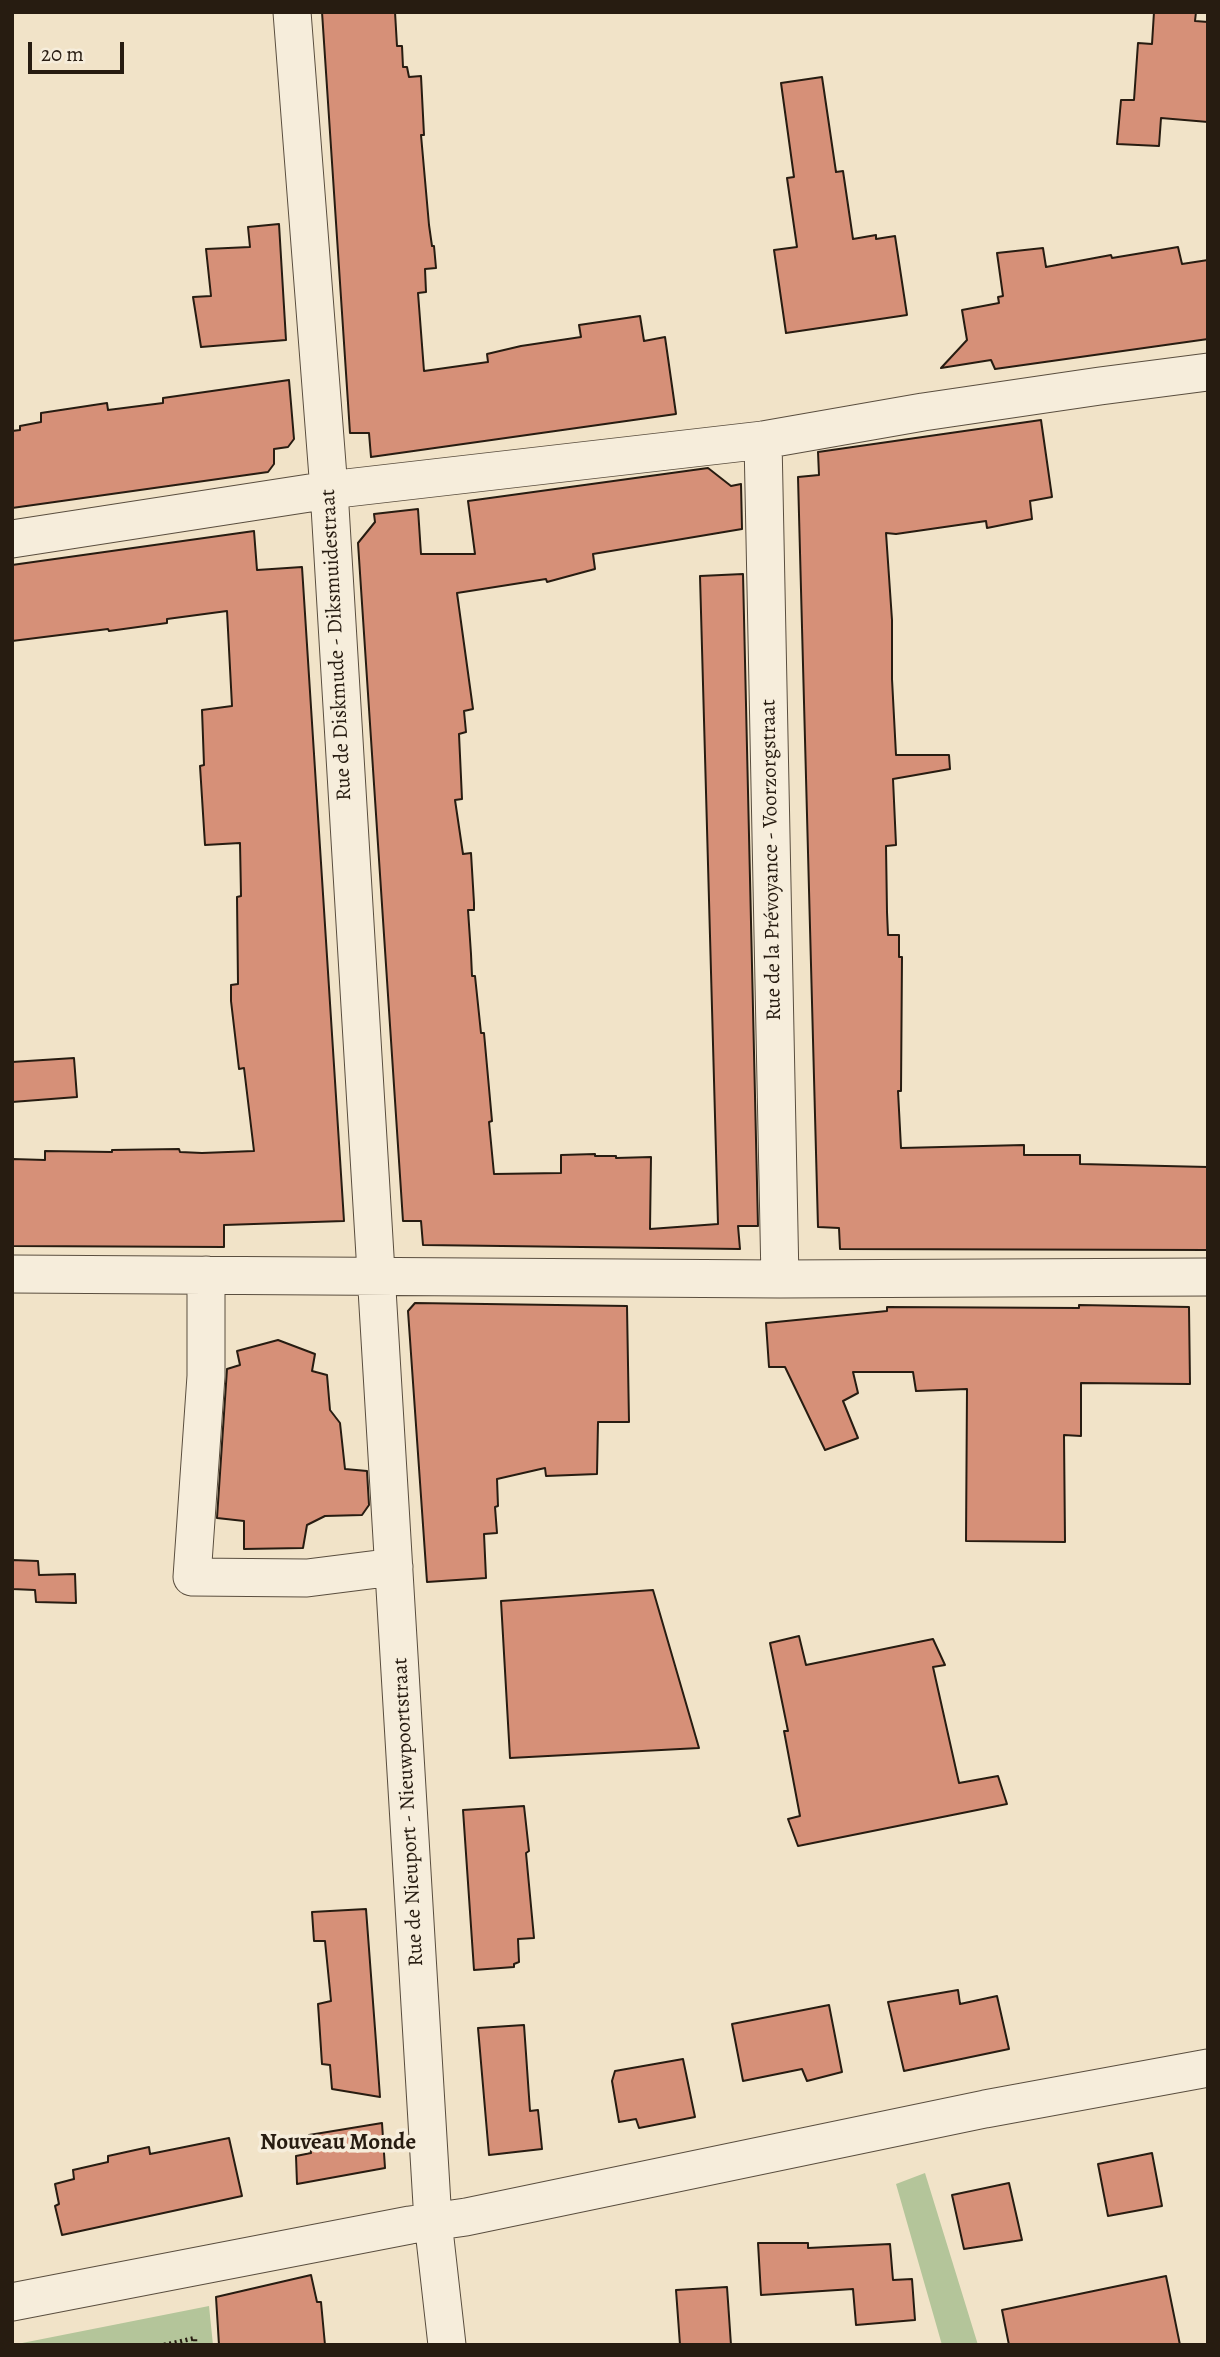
<!DOCTYPE html>
<meta charset="utf-8">
<style>
body{margin:0}
#map{position:relative;width:1220px;height:2357px;overflow:hidden;background:#f1e3c8;font-family:Alegreya,serif}
canvas{display:block}
.frame{position:absolute;inset:0;border:14px solid #271c11;pointer-events:none}
.scale{position:absolute;left:28px;top:42px;width:96px;height:32px;box-sizing:border-box;border:4px solid #271c11;border-top:0;padding-left:9px;font-size:21px;line-height:24px;white-space:nowrap;color:#271c11;-webkit-text-stroke:5px #f6eddb;paint-order:stroke}
</style>
<div id="map">
<canvas width="1220" height="2357"></canvas>
<div class="frame"></div>
<div class="scale">20 m</div>
</div>
<script>
const ctx = document.querySelector('canvas').getContext('2d');
ctx.lineJoin = 'round';
function fillPath(path, color) { ctx.fillStyle = color; ctx.fill(path, 'evenodd'); }
function trace(path, color, width, dash) { ctx.strokeStyle = color; ctx.lineWidth = width; ctx.lineCap = dash ? 'butt' : 'round'; ctx.setLineDash(dash || []); ctx.stroke(path); }
function write(font, color, halo, rows, align = 'center') {
  ctx.font = font + ' Alegreya,serif'; ctx.lineWidth = 7; ctx.setLineDash([]); ctx.textBaseline = 'middle'; ctx.strokeStyle = halo; ctx.fillStyle = color; for (const [text, x, y, turn = 0] of rows) {
    ctx.save(); ctx.translate(x, y); ctx.rotate((+turn || 0) * Math.PI / 180); ctx.textAlign = isNaN(turn) ? turn : align; if (halo) ctx.strokeText(text, 0, 0); ctx.fillText(text, 0, 0); ctx.restore();
  }
}
const green = new Path2D(`
 M 925,2173 L 978,2345 L 942,2345 L 896,2184 Z
 M 209,2306 L 213,2345 L 12,2345 Z`);
const building = new Path2D(`
 M 322,12 L 395,12 L 397,46 L 402,46 L 403,67 L 407,67 L 409,77 L 421,76 L 424,135 L 421,135 L 429,225 L 432,246 L 434,246 L 436,268 L 425,269 L 426,292 L 418,293 L 424,371 L 488,362 L 487,354 L 521,346 L 581,337 L 579,325 L 640,316 L 644,341 L 665,337 L 676,414 L 371,457 L 369,433 L 350,433 Z
 M 1154,12 L 1196,12 L 1195,21 L 1208,22 L 1208,122 L 1161,118 L 1159,146 L 1117,144 L 1121,100 L 1134,100 L 1138,43 L 1152,44 Z
 M 822,77 L 836,172 L 843,171 L 853,239 L 876,235 L 876,239 L 895,236 L 907,315 L 786,333 L 774,250 L 797,247 L 787,178 L 794,177 L 781,83 Z
 M 279,224 L 286,340 L 201,347 L 193,297 L 211,296 L 206,249 L 250,247 L 248,227 Z
 M 1178,247 L 1182,264 L 1208,260 L 1208,339 L 995,369 L 991,360 L 941,368 L 967,340 L 962,310 L 999,303 L 998,297 L 1003,296 L 997,253 L 1043,248 L 1046,267 L 1111,255 L 1112,258 Z
 M 289,380 L 294,439 L 288,447 L 274,449 L 274,464 L 268,472 L 12,508 L 12,431 L 20,430 L 20,426 L 41,422 L 41,413 L 107,403 L 108,410 L 163,403 L 163,398 Z
 M 1041,420 L 1052,497 L 1030,501 L 1032,519 L 987,528 L 986,521 L 896,534 L 886,533 L 892,620 L 892,679 L 896,755 L 949,755 L 950,769 L 893,779 L 896,845 L 886,846 L 887,912 L 888,935 L 899,935 L 899,957 L 902,957 L 901,1091 L 898,1091 L 901,1148 L 1024,1145 L 1024,1155 L 1080,1155 L 1080,1164 L 1208,1167 L 1208,1250 L 840,1249 L 839,1228 L 818,1227 L 798,477 L 819,475 L 818,452 Z
 M 708,468 L 731,486 L 741,484 L 742,529 L 593,554 L 595,569 L 547,582 L 546,579 L 457,593 L 473,709 L 464,711 L 466,732 L 459,734 L 462,799 L 455,800 L 463,854 L 471,853 L 474,903 L 474,910 L 468,910 L 471,954 L 472,976 L 475,976 L 481,1033 L 484,1033 L 492,1121 L 489,1122 L 494,1174 L 561,1173 L 561,1155 L 595,1154 L 595,1156 L 616,1156 L 616,1158 L 651,1157 L 650,1229 L 718,1224 L 700,576 L 743,574 L 758,1226 L 738,1226 L 740,1249 L 423,1245 L 421,1221 L 403,1221 L 358,543 L 375,522 L 374,514 L 418,509 L 421,554 L 475,554 L 468,501 Z
 M 254,531 L 257,570 L 302,567 L 344,1221 L 224,1225 L 224,1247 L 12,1246 L 12,1159 L 45,1160 L 45,1151 L 112,1152 L 112,1150 L 179,1149 L 180,1152 L 202,1153 L 254,1151 L 244,1068 L 239,1069 L 231,1001 L 231,985 L 238,984 L 237,897 L 241,896 L 240,843 L 205,845 L 200,766 L 204,765 L 202,710 L 232,706 L 227,611 L 167,619 L 167,623 L 109,631 L 108,629 L 12,641 L 12,565 Z
 M 74,1058 L 77,1097 L 12,1102 L 12,1062 Z
 M 415,1303 L 627,1306 L 629,1422 L 598,1422 L 597,1474 L 546,1476 L 545,1468 L 497,1479 L 498,1506 L 495,1507 L 497,1533 L 484,1534 L 486,1578 L 427,1582 L 408,1311 Z
 M 1079,1305 L 1189,1307 L 1190,1384 L 1081,1383 L 1081,1436 L 1064,1435 L 1065,1542 L 966,1541 L 967,1389 L 916,1391 L 913,1372 L 853,1372 L 858,1393 L 843,1401 L 858,1438 L 825,1450 L 785,1367 L 769,1367 L 766,1323 L 887,1311 L 887,1307 L 1079,1308 Z
 M 278,1340 L 315,1354 L 312,1371 L 327,1375 L 330,1410 L 340,1423 L 345,1469 L 367,1471 L 369,1505 L 362,1515 L 325,1516 L 307,1525 L 303,1548 L 244,1549 L 244,1521 L 217,1518 L 227,1369 L 240,1365 L 237,1351 Z
 M 12,1560 L 38,1561 L 39,1575 L 75,1574 L 76,1603 L 36,1602 L 35,1590 L 12,1589 Z
 M 653,1590 L 699,1748 L 510,1758 L 501,1601 Z
 M 799,1636 L 806,1665 L 933,1639 L 945,1665 L 933,1667 L 959,1783 L 998,1776 L 1007,1804 L 798,1846 L 788,1819 L 800,1816 L 784,1731 L 788,1731 L 770,1643 Z
 M 524,1806 L 529,1851 L 526,1853 L 534,1938 L 518,1939 L 519,1962 L 514,1964 L 514,1967 L 474,1970 L 463,1810 Z
 M 366,1909 L 376,2042 L 380,2097 L 332,2089 L 330,2065 L 322,2064 L 318,2004 L 331,2001 L 325,1941 L 314,1941 L 312,1912 Z
 M 958,1990 L 960,2004 L 997,1996 L 1009,2049 L 904,2071 L 888,2002 Z
 M 829,2005 L 842,2072 L 807,2081 L 802,2069 L 743,2081 L 732,2024 Z
 M 524,2025 L 530,2111 L 538,2110 L 542,2149 L 489,2155 L 478,2028 Z
 M 683,2059 L 695,2117 L 639,2128 L 636,2119 L 619,2122 L 612,2081 L 615,2071 Z
 M 382,2123 L 385,2168 L 297,2184 L 296,2156 L 311,2153 L 309,2135 Z
 M 229,2138 L 242,2196 L 62,2235 L 55,2206 L 59,2204 L 55,2184 L 74,2179 L 73,2170 L 108,2162 L 108,2156 L 149,2147 L 150,2154 Z
 M 1152,2153 L 1162,2206 L 1108,2216 L 1098,2164 Z
 M 1009,2183 L 1022,2240 L 964,2249 L 952,2195 Z
 M 758,2243 L 808,2243 L 808,2248 L 890,2244 L 893,2280 L 912,2279 L 915,2320 L 856,2325 L 853,2289 L 761,2295 Z
 M 311,2275 L 317,2302 L 321,2302 L 325,2345 L 219,2345 L 216,2297 Z
 M 1166,2276 L 1180,2345 L 1009,2345 L 1002,2310 Z
 M 727,2287 L 731,2345 L 680,2345 L 676,2290 Z`);
const path = new Path2D(`
 M 164,2345 L 195,2338 L 195,2345`);
const minor = new Path2D(`
 M 292,12 L 329,490 L 433,2221 L 447,2345
 M 763,440 L 780,1279
 M 12,539 L 329,490 L 763,440 L 923,412 L 1100,386 L 1208,372
 M 12,1274 L 780,1279 L 1208,1277
 M 206,1275 L 206,1376 L 192,1577 L 307,1578 L 394,1567
 M 12,2302 L 410,2225 L 466,2217 L 985,2109 L 1208,2068`);
const streetNames = [
 ["Rue de Diskmude - Diksmuidestraat",337,645,-93],
 ["Rue de la Prévoyance - Voorzorgstraat",772,860,-91],
 ["Rue de Nieuport - Nieuwpoortstraat",409,1812,-93]
];
const neighbourhoodNames = [
 ["Nouveau Monde",338,2143]
];
fillPath(green, '#b4c59a');
fillPath(building, '#d69078');
trace(building, '#271c11', 2);
trace(minor, '#5a4e3f', 39);
trace(path, '#271c11', 4.5, [2, 3.5]);
trace(minor, '#f6eddb', 37);
write('21px', '#271c11', '#f6eddb', streetNames);
write('bold 23px', '#271c11', '#f6eddb', neighbourhoodNames);
</script>
